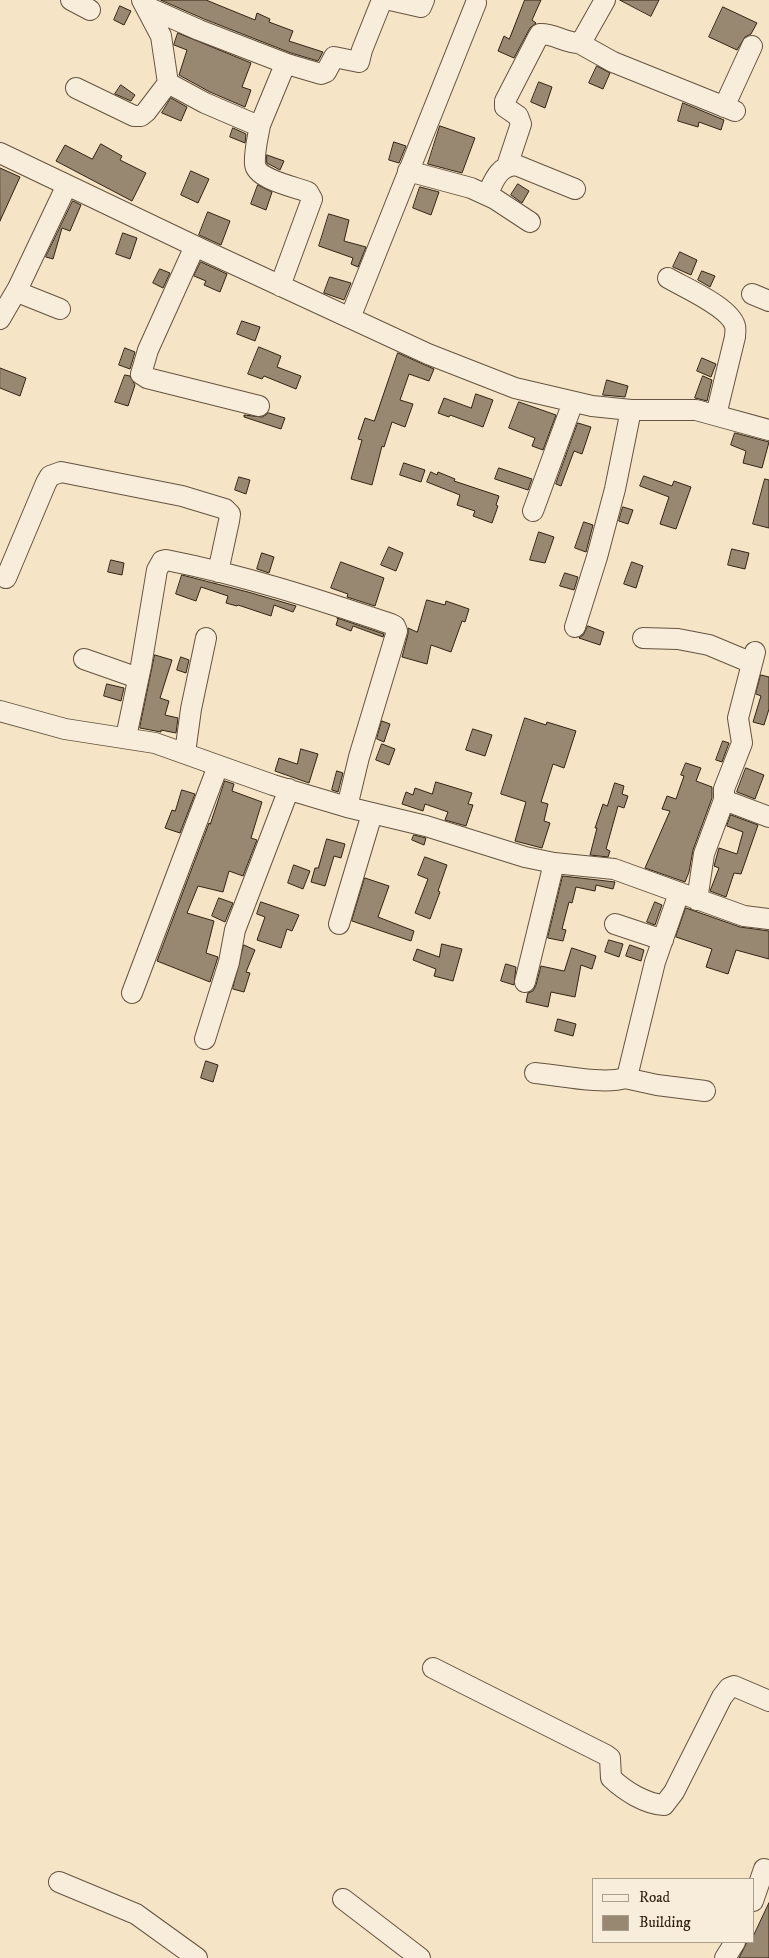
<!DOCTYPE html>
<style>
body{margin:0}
#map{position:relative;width:769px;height:1958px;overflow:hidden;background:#f5e4c6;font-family:"IM FELL DW Pica",serif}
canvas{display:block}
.legend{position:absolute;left:592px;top:1878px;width:162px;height:65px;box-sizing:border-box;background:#f8edda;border:1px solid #a99d8b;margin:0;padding:6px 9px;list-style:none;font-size:15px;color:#332414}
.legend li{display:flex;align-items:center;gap:10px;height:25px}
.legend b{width:25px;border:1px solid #a99d8b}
</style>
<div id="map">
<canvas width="769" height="1958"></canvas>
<ul class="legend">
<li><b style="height:6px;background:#f8edda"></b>Road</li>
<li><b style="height:14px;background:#988871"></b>Building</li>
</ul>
</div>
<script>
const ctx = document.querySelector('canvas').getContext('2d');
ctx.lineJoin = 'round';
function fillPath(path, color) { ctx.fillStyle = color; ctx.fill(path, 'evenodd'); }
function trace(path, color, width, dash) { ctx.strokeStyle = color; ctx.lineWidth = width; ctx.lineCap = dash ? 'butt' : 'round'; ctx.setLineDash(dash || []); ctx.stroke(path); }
const building = new Path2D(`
 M 161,0 L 206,0 L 255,20 L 257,13 L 270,19 L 269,22 L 293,31 L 289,41 L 323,52 L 318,61 L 291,53 L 204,19 Z
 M 525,0 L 541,0 L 532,20 L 536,23 L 530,28 L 514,58 L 498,51 L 504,36 L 509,39 Z
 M 620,0 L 659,0 L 651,16 Z
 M 120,6 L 131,11 L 124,25 L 114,20 Z
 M 723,7 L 757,23 L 751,34 L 745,37 L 737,50 L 709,37 Z
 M 178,33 L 251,63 L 242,87 L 251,90 L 245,107 L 210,92 L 179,75 L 187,50 L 174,45 Z
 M 597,66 L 610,73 L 603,89 L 589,83 Z
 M 539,82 L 552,87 L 545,108 L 531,102 Z
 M 121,85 L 135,95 L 131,101 L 115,94 Z
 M 171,98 L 187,107 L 181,121 L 162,113 Z
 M 683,103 L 724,120 L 721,130 L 699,122 L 698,127 L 678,121 Z
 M 440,126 L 475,138 L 462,173 L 428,164 Z
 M 233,128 L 246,134 L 245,143 L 230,137 Z
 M 394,142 L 406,146 L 399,163 L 389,160 Z
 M 101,144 L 122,156 L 120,160 L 146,173 L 132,201 L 56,161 L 65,145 L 92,159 Z
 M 267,155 L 284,161 L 280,170 L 267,163 Z
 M 0,168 L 20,177 L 0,221 Z
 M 191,171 L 209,179 L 198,203 L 181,195 Z
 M 518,184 L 529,191 L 522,203 L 511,195 Z
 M 258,185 L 272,192 L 266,210 L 251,204 Z
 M 420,187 L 439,192 L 431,215 L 413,208 Z
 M 73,201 L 81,205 L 70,231 L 62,228 L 53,259 L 46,257 Z
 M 208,212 L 230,221 L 221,245 L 199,235 Z
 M 329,214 L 349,220 L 344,241 L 366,247 L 358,267 L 351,264 L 353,258 L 319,246 Z
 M 123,233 L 137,238 L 130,259 L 116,254 Z
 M 680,252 L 697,260 L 691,275 L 673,267 Z
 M 201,262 L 227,274 L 220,292 L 204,285 L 206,281 L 194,276 Z
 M 160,269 L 170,273 L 163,288 L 153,283 Z
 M 702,271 L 715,276 L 710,287 L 698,280 Z
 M 330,277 L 351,283 L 344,300 L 324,293 Z
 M 242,321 L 260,327 L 255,341 L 237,334 Z
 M 259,347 L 281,356 L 277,367 L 301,376 L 296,389 L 264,376 L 262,379 L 248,374 Z
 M 125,348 L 135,352 L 130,369 L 119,365 Z
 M 398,353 L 434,369 L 429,381 L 409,374 L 400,400 L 413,404 L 405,427 L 392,422 L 384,447 L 382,446 L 372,485 L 351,479 L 362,440 L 358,439 L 365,418 L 374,421 Z
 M 702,358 L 716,364 L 711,377 L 697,371 Z
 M 0,368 L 26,378 L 20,396 L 0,388 Z
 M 125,375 L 130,376 L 135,385 L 128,406 L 115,402 Z
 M 703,376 L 712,380 L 707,401 L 695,398 Z
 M 607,380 L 628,386 L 625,397 L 603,395 Z
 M 476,394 L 493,400 L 483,427 L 450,415 L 449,417 L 438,413 L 444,398 L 471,408 Z
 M 519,402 L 556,415 L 543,450 L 532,446 L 535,438 L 509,428 Z
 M 269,413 L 285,418 L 281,429 L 244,417 L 244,415 L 262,417 Z
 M 578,423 L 591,427 L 582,454 L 574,451 L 561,486 L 556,484 Z
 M 735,433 L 769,442 L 762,468 L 743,463 L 746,451 L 731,445 Z
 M 404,463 L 425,470 L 421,482 L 400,475 Z
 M 499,468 L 532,479 L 528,490 L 495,479 Z
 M 431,472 L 437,475 L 438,472 L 455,479 L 454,481 L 499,496 L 496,505 L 498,506 L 492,523 L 473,516 L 475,511 L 457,505 L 460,495 L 427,482 Z
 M 644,476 L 672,486 L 674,481 L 691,487 L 676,529 L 660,524 L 669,497 L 640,486 Z
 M 239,477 L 250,480 L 246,494 L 235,490 Z
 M 765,479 L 769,480 L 769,528 L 753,524 Z
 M 623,507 L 633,510 L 628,524 L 619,521 Z
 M 584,522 L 593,525 L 586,552 L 575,548 Z
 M 539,532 L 554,537 L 545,563 L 530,560 Z
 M 389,547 L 403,553 L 396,571 L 381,565 Z
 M 732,549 L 749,553 L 745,569 L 728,565 Z
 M 262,553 L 274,557 L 269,573 L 257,569 Z
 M 111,560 L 124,563 L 122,575 L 108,572 Z
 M 341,562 L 384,578 L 375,606 L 347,597 L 348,594 L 331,588 Z
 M 632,562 L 643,566 L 636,588 L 624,584 Z
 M 565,573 L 578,577 L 574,590 L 560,586 Z
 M 182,575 L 248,592 L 296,606 L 293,612 L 274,605 L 271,616 L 238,605 L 237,606 L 226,603 L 228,596 L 201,587 L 196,601 L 176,594 Z
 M 427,600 L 445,605 L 446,601 L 469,609 L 465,622 L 462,621 L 451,652 L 431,645 L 427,664 L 402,657 L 408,634 L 408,628 L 417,632 Z
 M 337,618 L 384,634 L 383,637 L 353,626 L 351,631 L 336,625 L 338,619 Z
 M 588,626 L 604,632 L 600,645 L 579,638 L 583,635 Z
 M 155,655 L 172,660 L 160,698 L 169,701 L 165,715 L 178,718 L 176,733 L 161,730 L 161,732 L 140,728 Z
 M 181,657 L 189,660 L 186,673 L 177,670 Z
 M 761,675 L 769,677 L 769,709 L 764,725 L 753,722 L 761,696 L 756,694 Z
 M 107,684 L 124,688 L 121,701 L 104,696 Z
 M 525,718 L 546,725 L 547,722 L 576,731 L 564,768 L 553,764 L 541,802 L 548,804 L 544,821 L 550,823 L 542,848 L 515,841 L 526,802 L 501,794 Z
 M 382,721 L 390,724 L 384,742 L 377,739 Z
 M 473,729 L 492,735 L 485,756 L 466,750 Z
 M 723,741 L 729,743 L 722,762 L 716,760 Z
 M 382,744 L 395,749 L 389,765 L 376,760 Z
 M 301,749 L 318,754 L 309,783 L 275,771 L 279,758 L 297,764 Z
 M 686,763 L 701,768 L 696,781 L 712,787 L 712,798 L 693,850 L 689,872 L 685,882 L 645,868 L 670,811 L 662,809 L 667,796 L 676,799 L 684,776 L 681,775 Z
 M 746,768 L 764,775 L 755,799 L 737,792 Z
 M 337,771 L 343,773 L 338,792 L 332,790 Z
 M 225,781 L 234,784 L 232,791 L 262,802 L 251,838 L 257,840 L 243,876 L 229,871 L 223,892 L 198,886 L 187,913 L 214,921 L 206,953 L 218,957 L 210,982 L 157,961 L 209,823 L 210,824 Z
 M 436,782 L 472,793 L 468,804 L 473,805 L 466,826 L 445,820 L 448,812 L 425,804 L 423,811 L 402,804 L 406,792 L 413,795 L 415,788 L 432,794 Z
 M 615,783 L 624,786 L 622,794 L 628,796 L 624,808 L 618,806 L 606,849 L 610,851 L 608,857 L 590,855 L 597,828 L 595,828 L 603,804 L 607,806 Z
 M 182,790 L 195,794 L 180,833 L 165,828 L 172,810 L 175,811 Z
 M 731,815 L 758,825 L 741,874 L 734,873 L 726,897 L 710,891 L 719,868 L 714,866 L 719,848 L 737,854 L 743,832 L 727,826 Z
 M 414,835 L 426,838 L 424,845 L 412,840 Z
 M 327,839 L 345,844 L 341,858 L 334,856 L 325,886 L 311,882 L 315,868 L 318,868 Z
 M 425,857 L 447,865 L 438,891 L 440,892 L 430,919 L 415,913 L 428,879 L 418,875 Z
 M 294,865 L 310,871 L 303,889 L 288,883 Z
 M 563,876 L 615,882 L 613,889 L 596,885 L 595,891 L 576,887 L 572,903 L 569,902 L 562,929 L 566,930 L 563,941 L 548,938 Z
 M 365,878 L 389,886 L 378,917 L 414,931 L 411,941 L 352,921 Z
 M 219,898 L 233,903 L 225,922 L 212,916 Z
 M 261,902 L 299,915 L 292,931 L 287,929 L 281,948 L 257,940 L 265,917 L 257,914 Z
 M 655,902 L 662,905 L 655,925 L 647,922 Z
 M 686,908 L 740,927 L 769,931 L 769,959 L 736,950 L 728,974 L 706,967 L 712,949 L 676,937 Z
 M 609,940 L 623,944 L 619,957 L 605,952 Z
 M 442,944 L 462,949 L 453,981 L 434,976 L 436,969 L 413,960 L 417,949 L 439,957 Z
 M 244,945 L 255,950 L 246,972 L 250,973 L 244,992 L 233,989 Z
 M 630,945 L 644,950 L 641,961 L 626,956 Z
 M 572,948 L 596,956 L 592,969 L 581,965 L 575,997 L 551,992 L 548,1007 L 526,1002 L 528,993 L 533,991 L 536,985 L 541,966 L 564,971 Z
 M 506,964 L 516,967 L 514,985 L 501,981 Z
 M 558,1019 L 576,1024 L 573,1036 L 555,1031 Z
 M 206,1061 L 218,1065 L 213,1082 L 201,1078 Z
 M 769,1903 L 769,1958 L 739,1958 L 747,1942 L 753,1942 L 753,1937 Z`);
const minor = new Path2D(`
 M 71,0 L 90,10
 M 142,0 L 161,36 L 168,83 L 205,103 L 254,124 L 260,125 L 284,67 L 287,64 L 321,74 L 326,72 L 334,57 L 359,62 L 362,50 L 382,0
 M 390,0 L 421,7 L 424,0
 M 147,7 L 199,30 L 287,64
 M 579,43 L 613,62 L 735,111
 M 76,88 L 134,116 L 141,116 L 146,112 L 168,83
 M 724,107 L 752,46
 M 260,125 C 258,137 254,152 255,164 C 256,179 295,187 308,192 L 312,199 L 280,286
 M 0,153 L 199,248 L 428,354 L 515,388 L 592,406 L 631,410 L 696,410 L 769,430
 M 507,166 L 521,124 L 518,116 L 505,107 L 505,101 L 537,39 L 540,34 C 553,33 565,43 579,43 L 583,39 L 605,0
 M 408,171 L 471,188 L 495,199 L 530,222
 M 487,195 C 494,181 498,166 516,165 L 575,189
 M 195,246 L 148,350 L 141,374 L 147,378 L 259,406
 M 668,278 C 685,288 730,307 735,326 C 736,329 735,334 735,337 L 716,415
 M 752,294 L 769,301
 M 60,309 L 25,295 L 18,288 L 67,185
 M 350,318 L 476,3
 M 0,319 L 18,288
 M 533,511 L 573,402
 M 6,578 L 46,483 L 50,476 L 61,472 L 182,496 L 225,509 L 230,514 L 229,521 L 218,572
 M 575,627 L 597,557 L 615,489 L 631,410
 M 643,638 L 678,639 L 709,645 L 752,663
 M 755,652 L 738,718 L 742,743 L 724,789 L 724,800 L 769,817
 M 84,659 L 138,678
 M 0,711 L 65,729 L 155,743 L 273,785 L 347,807 L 426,826 L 525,857 L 554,863 L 614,869 L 744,916 L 769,919
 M 126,737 L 141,666 L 157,570 L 162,561 L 166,560 C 243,575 317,599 391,624 L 395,626 L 397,631 L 359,757 L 347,807
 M 185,753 L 191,709 L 206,638
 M 697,900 L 704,854 L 724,800
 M 339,924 L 372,814
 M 615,924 L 663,940
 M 525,982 L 554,863
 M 132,993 L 218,766
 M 205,1039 L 229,962 L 235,930 L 289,789
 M 535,1073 C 558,1075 604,1085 625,1078 L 628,1073 L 655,962 L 679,893
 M 625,1078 L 657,1085 L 705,1091
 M 433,1668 L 606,1755 L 610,1758 L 611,1778 C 625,1791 645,1804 664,1805 L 674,1792 L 722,1697 L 729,1688 L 734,1686 L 769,1701
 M 59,1882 L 136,1914 L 197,1958
 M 343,1899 L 420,1958
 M 753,1901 L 764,1869
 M 725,1958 L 735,1942`);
fillPath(building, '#988871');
trace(building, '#332414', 1);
trace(minor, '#645440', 22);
trace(minor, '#f8edda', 20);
</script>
